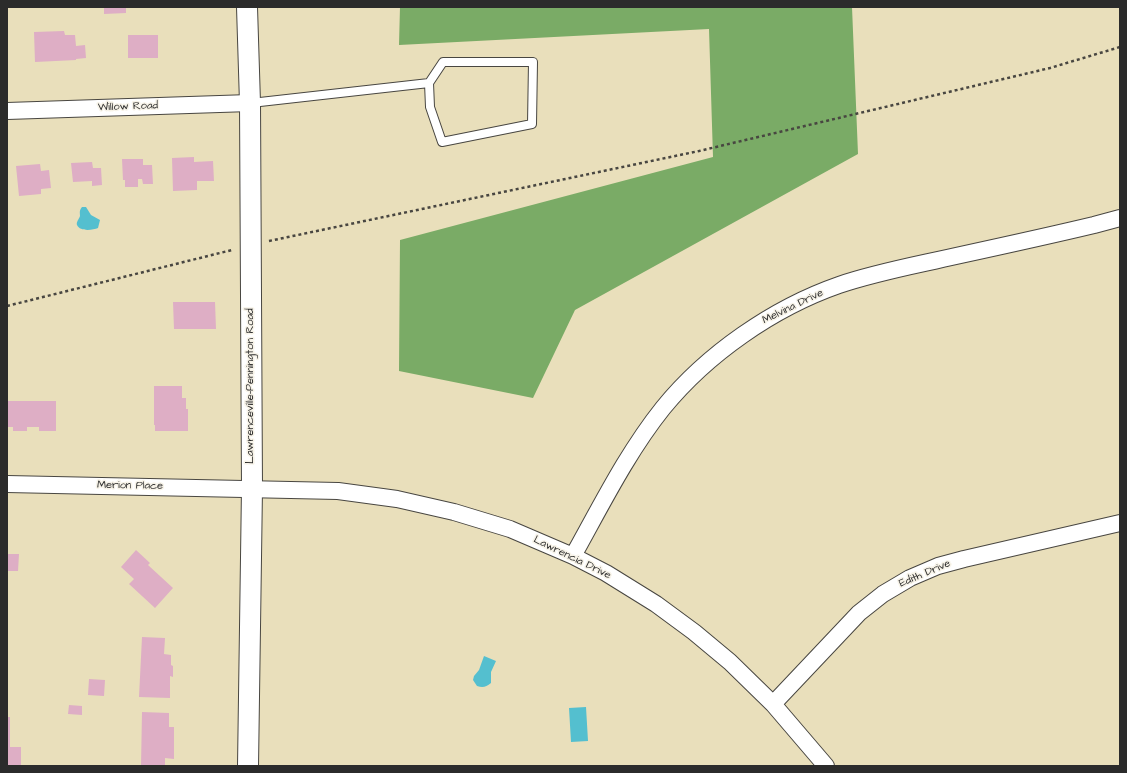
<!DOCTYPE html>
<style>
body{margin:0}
#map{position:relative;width:1127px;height:773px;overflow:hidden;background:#e9dfbb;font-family:"Architects Daughter",sans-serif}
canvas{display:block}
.frame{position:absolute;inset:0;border:8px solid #2b2b2b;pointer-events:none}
</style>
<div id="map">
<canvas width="1127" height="773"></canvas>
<div class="frame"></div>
</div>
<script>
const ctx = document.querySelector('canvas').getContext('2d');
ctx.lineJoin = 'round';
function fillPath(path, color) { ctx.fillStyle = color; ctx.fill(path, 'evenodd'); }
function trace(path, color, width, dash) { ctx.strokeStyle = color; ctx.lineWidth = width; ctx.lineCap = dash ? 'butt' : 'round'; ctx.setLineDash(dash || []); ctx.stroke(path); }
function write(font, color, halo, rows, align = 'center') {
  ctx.font = font + ' "Architects Daughter",sans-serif'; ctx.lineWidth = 3; ctx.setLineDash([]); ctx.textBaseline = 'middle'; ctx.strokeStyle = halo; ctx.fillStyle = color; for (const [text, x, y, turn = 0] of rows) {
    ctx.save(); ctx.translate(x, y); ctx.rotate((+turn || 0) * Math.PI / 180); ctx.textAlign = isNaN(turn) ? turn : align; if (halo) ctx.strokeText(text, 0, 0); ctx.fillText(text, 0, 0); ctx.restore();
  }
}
const forest = new Path2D(`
 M 400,7 L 852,7 L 858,154 L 575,310 L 533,398 L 399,371 L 400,240 L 713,157 L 709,29 L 399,45 Z`);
const water = new Path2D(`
 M 82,207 L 86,207 L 91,215 L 100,220 L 98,228 C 93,230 80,232 77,225 C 76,222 79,219 80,216 C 80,212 79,211 82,207 Z
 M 484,656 L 496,661 L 491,672 L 491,683 C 486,687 483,688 477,686 L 473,680 L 474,676 L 479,670 Z
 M 586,707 L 588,741 L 571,742 L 569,708 Z`);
const building = new Path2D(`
 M 104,7 L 126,7 L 126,13 L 104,14 Z
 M 64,31 L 65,35 L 75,35 L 76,46 L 85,45 L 86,58 L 76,59 L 76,60 L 35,62 L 34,32 Z
 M 128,35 L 158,35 L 158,58 L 128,58 Z
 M 194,157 L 194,162 L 213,161 L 214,181 L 197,181 L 197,190 L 173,191 L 172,158 Z
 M 122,159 L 143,159 L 143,165 L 152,165 L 153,184 L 143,184 L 142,179 L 138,179 L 138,187 L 125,187 L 125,180 L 123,180 Z
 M 92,162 L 93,168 L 101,168 L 102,185 L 92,186 L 92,181 L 73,182 L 71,163 Z
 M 40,164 L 41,171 L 49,170 L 51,188 L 41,189 L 41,194 L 19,196 L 16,166 Z
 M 173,302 L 215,302 L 216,329 L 174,329 Z
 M 154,386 L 182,386 L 182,398 L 186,398 L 186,409 L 188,409 L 188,431 L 155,431 L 155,425 L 154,425 Z
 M 7,401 L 56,401 L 56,431 L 39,431 L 39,427 L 27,427 L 27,431 L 13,431 L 13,427 L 7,427 Z
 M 136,550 L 150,563 L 148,565 L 173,588 L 155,608 L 129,584 L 134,579 L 121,567 Z
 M 7,554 L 19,554 L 18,571 L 7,571 Z
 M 142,637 L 165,638 L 164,654 L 171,655 L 171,665 L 173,666 L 173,677 L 170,676 L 170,698 L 139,697 Z
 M 89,679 L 105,680 L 104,696 L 88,695 Z
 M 69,705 L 82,706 L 82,715 L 68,714 Z
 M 142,712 L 169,713 L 169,727 L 174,727 L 174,759 L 165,758 L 165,766 L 141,766 Z
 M 7,717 L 10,717 L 10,747 L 21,747 L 21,766 L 7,766 Z`);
const path = new Path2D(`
 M 269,241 L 699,151 L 1050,68 L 1120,47
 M 7,306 L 232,250`);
const service = new Path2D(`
 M 251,103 L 429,83 L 430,107 L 442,142 L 532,124 L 533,62 L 443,62 L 429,83`);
const minor = new Path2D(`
 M 7,111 L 250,103
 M 7,484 L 338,491 L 397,499 L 454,512 L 510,529 L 573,556 L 606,573 L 656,604 L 694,632 L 730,662 L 773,704 L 826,766
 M 573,556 C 601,506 627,453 663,408 C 707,354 773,308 839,285 C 877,272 917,265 956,256 C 1002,246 1048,236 1094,225 L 1120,218
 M 773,704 L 859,613 L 883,594 L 910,578 L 938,566 L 964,559 L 1120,523`);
const tertiary = new Path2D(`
 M 247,7 L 250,103 L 252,488 L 248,766`);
const streetNames = [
 ["Willow Road",128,107,-2],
 ["Melvina Drive",793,307,-26],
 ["Lawrenceville-Pennington Road",251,386,-90],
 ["Merion Place",130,486,1],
 ["Lawrencia Drive",572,558,26],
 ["Edith Drive",925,574,-23]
];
fillPath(forest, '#7aab66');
fillPath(water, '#54bfcf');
fillPath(building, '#deaec5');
trace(service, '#484641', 10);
trace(minor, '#484641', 18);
trace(tertiary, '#484641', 22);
trace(path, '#484641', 2.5, [3, 3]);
trace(service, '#fff', 8);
trace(minor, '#fff', 16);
trace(tertiary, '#fff', 20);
write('11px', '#2b2b2b', '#f7f3e8', streetNames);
</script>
